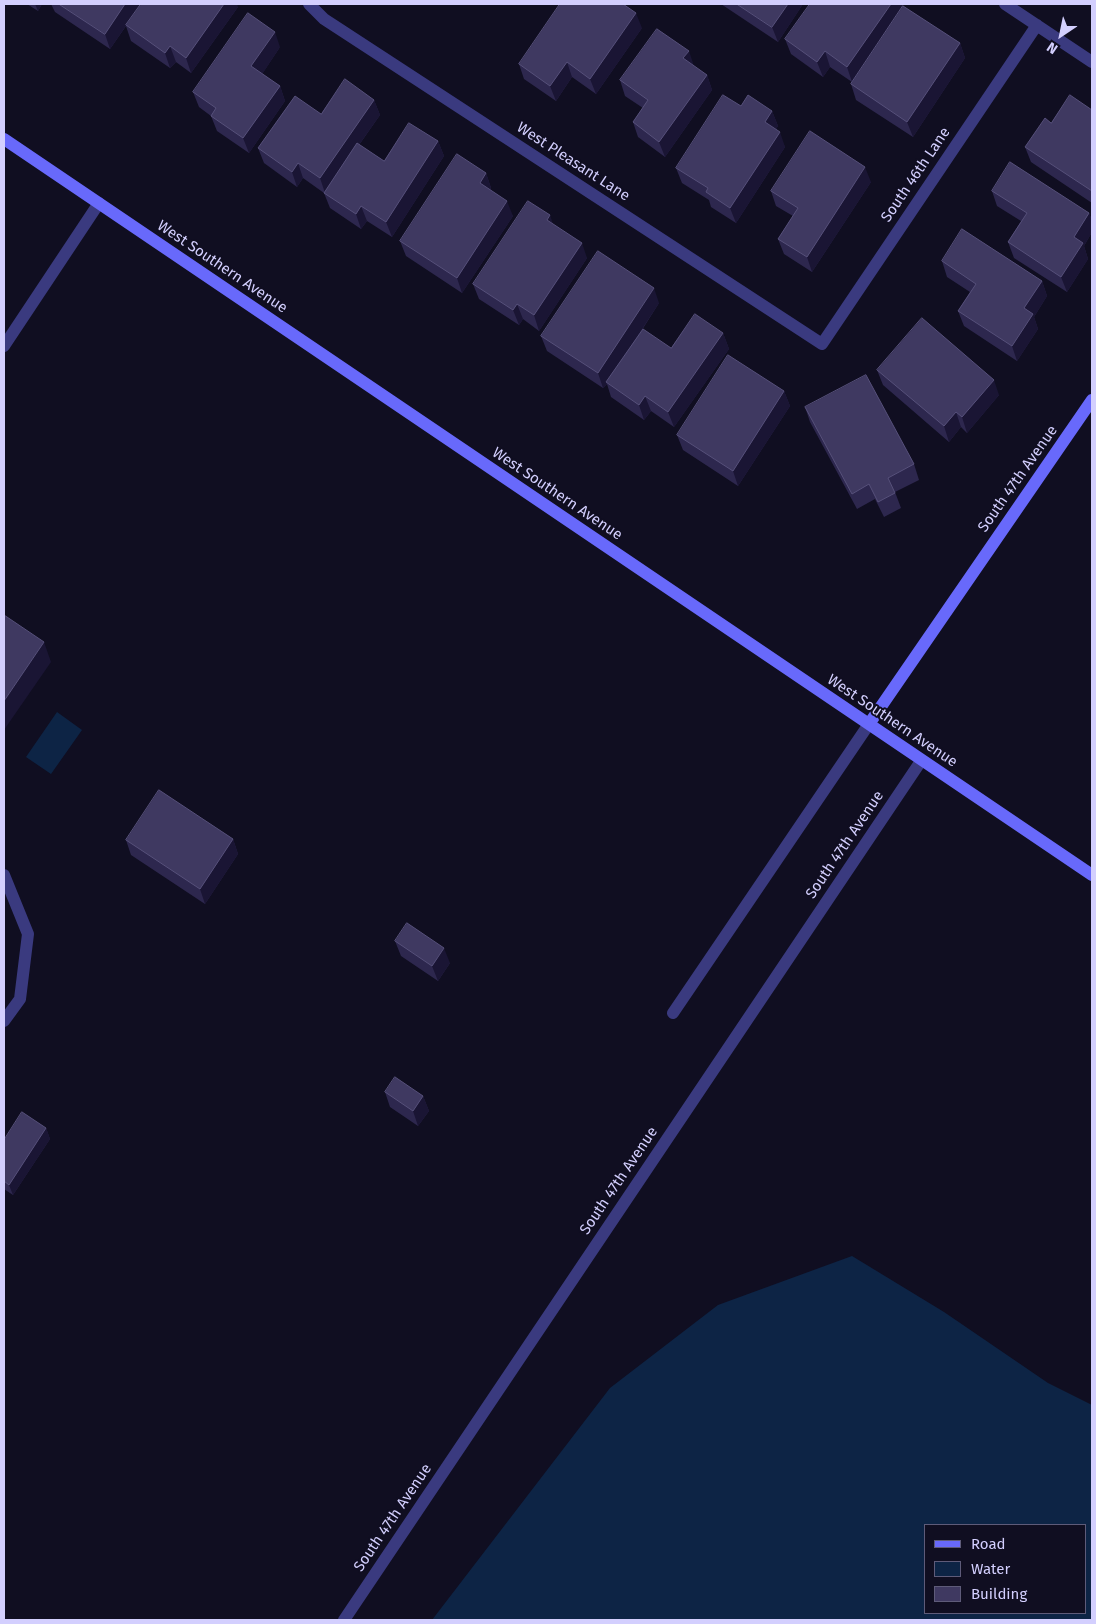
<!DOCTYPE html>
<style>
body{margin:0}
#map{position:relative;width:1096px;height:1624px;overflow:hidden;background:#100e21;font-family:"Fira Sans",sans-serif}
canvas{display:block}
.frame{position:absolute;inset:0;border:5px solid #d3cffe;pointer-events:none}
.legend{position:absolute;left:924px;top:1524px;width:162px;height:90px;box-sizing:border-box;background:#100e21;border:1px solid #5e5b79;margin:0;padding:6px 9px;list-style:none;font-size:15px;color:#d3cffe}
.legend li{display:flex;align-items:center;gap:10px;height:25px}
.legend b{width:25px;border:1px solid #5e5b79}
.north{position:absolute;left:1036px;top:10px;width:50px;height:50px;-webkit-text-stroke:4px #100e21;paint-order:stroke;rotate:214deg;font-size:14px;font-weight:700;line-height:20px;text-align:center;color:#d3cffe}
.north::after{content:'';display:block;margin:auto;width:18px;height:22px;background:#d3cffe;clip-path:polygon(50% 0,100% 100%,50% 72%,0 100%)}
</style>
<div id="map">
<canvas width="1096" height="1624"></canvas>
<div class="frame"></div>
<ul class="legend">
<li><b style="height:6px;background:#6869fb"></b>Road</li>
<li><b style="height:14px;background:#0d2445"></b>Water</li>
<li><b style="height:14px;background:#3f3961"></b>Building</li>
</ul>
<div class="north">N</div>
</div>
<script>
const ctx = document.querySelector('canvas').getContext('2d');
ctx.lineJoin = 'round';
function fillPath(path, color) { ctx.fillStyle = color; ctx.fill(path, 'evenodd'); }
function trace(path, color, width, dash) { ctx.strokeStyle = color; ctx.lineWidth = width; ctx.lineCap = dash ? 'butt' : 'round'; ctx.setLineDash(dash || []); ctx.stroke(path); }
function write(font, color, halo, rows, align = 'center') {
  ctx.font = font + ' "Fira Sans",sans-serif'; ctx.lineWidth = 4; ctx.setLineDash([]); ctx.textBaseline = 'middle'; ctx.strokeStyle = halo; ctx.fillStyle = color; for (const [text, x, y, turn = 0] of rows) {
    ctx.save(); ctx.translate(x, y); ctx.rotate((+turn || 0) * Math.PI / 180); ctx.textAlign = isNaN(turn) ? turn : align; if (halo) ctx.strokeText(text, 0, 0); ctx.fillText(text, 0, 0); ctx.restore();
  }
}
const water = new Path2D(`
 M 57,712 L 82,730 L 51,774 L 26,757 Z
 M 852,1256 L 944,1312 L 1048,1383 L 1092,1405 L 1092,1620 L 432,1620 L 610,1388 L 718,1305 ZM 925,1525 L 1085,1525 L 1085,1613 L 925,1613 Z`);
const lane = new Path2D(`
 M 4,875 L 28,934 L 20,999 L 4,1021
 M 673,1013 L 869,724
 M 344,1620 L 921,761`);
const street = new Path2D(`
 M 309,4 L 324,19 L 822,344 L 1037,25
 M 1005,4 L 1092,62
 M 4,346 L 99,203`);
const secondary = new Path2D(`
 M 4,139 L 1092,875
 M 869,724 L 1092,400`);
const wall = new Path2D(`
 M 27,4 L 42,4 L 38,11 Z
 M 51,4 L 141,4 L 130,20 L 238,7 L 191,73 L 176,62 L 170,68 L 131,41 L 126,26 L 110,49 L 55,12 Z
 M 721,4 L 803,4 L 778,42 Z
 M 903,7 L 960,43 L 965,58 L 913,137 L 856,100 L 851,84 L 852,82 L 830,67 L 823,77 L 791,54 L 785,39 Z
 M 642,28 L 596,94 L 572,77 L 556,101 L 524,79 L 519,64 Z
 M 280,47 L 262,74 L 280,86 L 285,101 L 249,153 L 217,131 L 211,116 L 199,107 L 193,92 Z
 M 707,75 L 712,90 L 665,157 L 638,137 L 633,122 L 643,108 L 625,96 L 620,80 Z
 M 374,100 L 380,115 L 359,145 L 384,161 L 438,141 L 444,156 L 392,237 L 367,221 L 361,229 L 330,208 L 324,193 L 303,178 L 297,187 L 264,163 L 258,148 L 321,114 Z
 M 741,106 L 772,111 L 778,126 L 776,129 L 785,147 L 736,223 L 711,207 L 709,200 L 682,183 L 676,168 Z
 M 1092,110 L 1092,203 L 1031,162 L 1025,147 L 1051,123 Z
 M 486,173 L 491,188 L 490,190 L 513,216 L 462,293 L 406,256 L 400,241 Z
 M 871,182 L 812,272 L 784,254 L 778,239 L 793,216 L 776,206 L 771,191 Z
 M 992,191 L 1089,213 L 1092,221 L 1092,232 L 1084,246 L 1088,259 L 1067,292 L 1014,258 L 1008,242 L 1021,221 L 997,206 Z
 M 553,224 L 587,258 L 539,331 L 523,319 L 519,325 L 479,299 L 473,284 Z
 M 942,261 L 1042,281 L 1047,296 L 1034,317 L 1038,329 L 1017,361 L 964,326 L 958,311 L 970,292 L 947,277 Z
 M 659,303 L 635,341 L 671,348 L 723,333 L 729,349 L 674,427 L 651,411 L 644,420 L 611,397 L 607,384 L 603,388 L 547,351 L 541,336 Z
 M 877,370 L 999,395 L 967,433 L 961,427 L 949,442 L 883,385 Z
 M 784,391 L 790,406 L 738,486 L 683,450 L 677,435 Z
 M 805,407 L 914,464 L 919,480 L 895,492 L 901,508 L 884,517 L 875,499 L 857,509 L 810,422 Z
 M 233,839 L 238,854 L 205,904 L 131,855 L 126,840 Z
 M 395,941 L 450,963 L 438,981 L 401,956 Z
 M 385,1092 L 423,1096 L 429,1111 L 418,1126 L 390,1107 Z
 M 46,1128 L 50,1139 L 13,1195 L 4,1189 L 4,1140 Z`);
const shadedWall = new Path2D(`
 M 35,4 L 42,4 L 38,11 Z
 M 125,4 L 141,4 L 110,49 L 105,34 Z
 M 224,4 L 237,4 L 238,7 L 191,73 L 186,58 Z
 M 788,4 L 803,4 L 778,42 L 772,27 Z
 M 891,4 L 902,4 L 904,9 L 852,82 L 847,67 Z
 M 636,13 L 642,28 L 596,94 L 590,79 Z
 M 275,32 L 280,47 L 257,82 L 251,66 Z
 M 960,43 L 965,58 L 913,137 L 907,122 Z
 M 170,46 L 176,62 L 170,68 L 165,53 Z
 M 689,51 L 694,66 L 683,58 Z
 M 825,51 L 830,67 L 823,77 L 817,62 Z
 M 567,62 L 572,77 L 556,101 L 550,86 Z
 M 707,75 L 712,90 L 665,157 L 659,142 Z
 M 280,86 L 285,101 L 249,153 L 243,138 Z
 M 374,100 L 380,115 L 325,193 L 320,178 Z
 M 772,111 L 778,126 L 771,137 L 765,122 Z
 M 780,132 L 785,147 L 736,223 L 730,208 Z
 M 438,141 L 444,156 L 392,237 L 386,222 Z
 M 298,163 L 303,178 L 297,187 L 292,172 Z
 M 865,167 L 871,182 L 812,272 L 807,257 Z
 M 486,173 L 491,188 L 485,198 L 480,183 Z
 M 507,201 L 513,216 L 462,293 L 457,278 Z
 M 361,206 L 367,221 L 361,229 L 356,214 Z
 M 1089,213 L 1092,221 L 1092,232 L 1084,246 L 1088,259 L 1067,292 L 1061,277 L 1074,237 Z
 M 550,215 L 555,230 L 547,220 Z
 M 582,243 L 587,258 L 539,331 L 534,315 Z
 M 1042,281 L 1047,296 L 1034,317 L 1038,329 L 1017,361 L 1012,346 L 1024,308 Z
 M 654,288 L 659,303 L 607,383 L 606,382 L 607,384 L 603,388 L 598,373 Z
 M 517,304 L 523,319 L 519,325 L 513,310 Z
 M 723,333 L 729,349 L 674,427 L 668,412 Z
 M 994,380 L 999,395 L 967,433 L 962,417 Z
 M 784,391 L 790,406 L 738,486 L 733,471 Z
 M 645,396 L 651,411 L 644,420 L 639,405 Z
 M 956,412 L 961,427 L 949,442 L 944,426 Z
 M 44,642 L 51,662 L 4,730 L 4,701 Z
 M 233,839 L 238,854 L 205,904 L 200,889 Z
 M 444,948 L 450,963 L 438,981 L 432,966 Z
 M 423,1096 L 429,1111 L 418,1126 L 413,1111 Z
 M 46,1128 L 50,1139 L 13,1195 L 9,1185 Z`);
const building = new Path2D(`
 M 59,4 L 125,4 L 105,34 Z
 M 141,4 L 224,4 L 186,58 L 170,46 L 165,53 L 126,25 Z
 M 560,4 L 623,4 L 636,13 L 590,79 L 567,62 L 550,86 L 519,64 Z
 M 737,4 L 788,4 L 772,27 Z
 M 810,4 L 891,4 L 847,67 L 825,51 L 817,62 L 785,39 Z
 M 903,6 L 960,43 L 907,122 L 851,84 Z
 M 248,13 L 275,32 L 251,66 L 280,86 L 243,138 L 211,116 L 216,108 L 193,92 Z
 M 657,29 L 689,51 L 683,58 L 707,75 L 659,142 L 633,122 L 648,100 L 620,80 Z
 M 345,79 L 374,100 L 320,178 L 298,163 L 292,172 L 258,148 L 295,96 L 321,114 Z
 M 723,95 L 741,106 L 748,95 L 772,111 L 765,122 L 780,132 L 730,208 L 706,192 L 708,188 L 676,168 Z
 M 1070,95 L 1092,110 L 1092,191 L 1025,147 L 1045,118 L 1051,123 Z
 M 409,123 L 438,141 L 386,222 L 361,206 L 356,214 L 324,193 L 357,143 L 384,161 Z
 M 810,131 L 865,167 L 807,257 L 778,239 L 798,208 L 771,191 Z
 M 457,154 L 486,173 L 480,183 L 507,201 L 457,278 L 400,241 Z
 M 1010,162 L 1089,213 L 1074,237 L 1083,243 L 1061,277 L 1008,242 L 1027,213 L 992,191 Z
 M 528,201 L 550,215 L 547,220 L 582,243 L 534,315 L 517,304 L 513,310 L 473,284 Z
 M 962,229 L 1042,281 L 1024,308 L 1033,314 L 1012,346 L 958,311 L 976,284 L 942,261 Z
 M 598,251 L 654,288 L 598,373 L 541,336 Z
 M 695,314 L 723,333 L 668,412 L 645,396 L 639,405 L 606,382 L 643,329 L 671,348 Z
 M 922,318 L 994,380 L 962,417 L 956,412 L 944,426 L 877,370 Z
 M 728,355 L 784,391 L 733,471 L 677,435 Z
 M 866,375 L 914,464 L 888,478 L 895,493 L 878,502 L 869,484 L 852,494 L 805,407 Z
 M 4,615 L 44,642 L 4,701 Z
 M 159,790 L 233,839 L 200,889 L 126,840 Z
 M 407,923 L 444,948 L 432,966 L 395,941 Z
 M 395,1077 L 423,1096 L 413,1111 L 385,1092 Z
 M 22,1112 L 46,1128 L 9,1185 L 4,1181 L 4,1140 Z`);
const streetNames = [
 ["West Pleasant Lane",573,162,33],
 ["South 46th Lane",916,175,-56],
 ["West Southern Avenue",222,267,34],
 ["South 47th Avenue",1018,479,-55],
 ["West Southern Avenue",557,494,34],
 ["West Southern Avenue",892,721,34],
 ["South 47th Avenue",845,845,-56],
 ["South 47th Avenue",619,1181,-56],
 ["South 47th Avenue",393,1518,-56]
];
fillPath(water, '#0d2445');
trace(lane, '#3a3a7f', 12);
trace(street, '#3a3a7f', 12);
trace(secondary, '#6869fb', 12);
fillPath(wall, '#2d274e');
fillPath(shadedWall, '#1a1534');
fillPath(building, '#3f3961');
trace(building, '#56507a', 1);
write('15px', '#d3cffe', '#100e21', streetNames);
</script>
